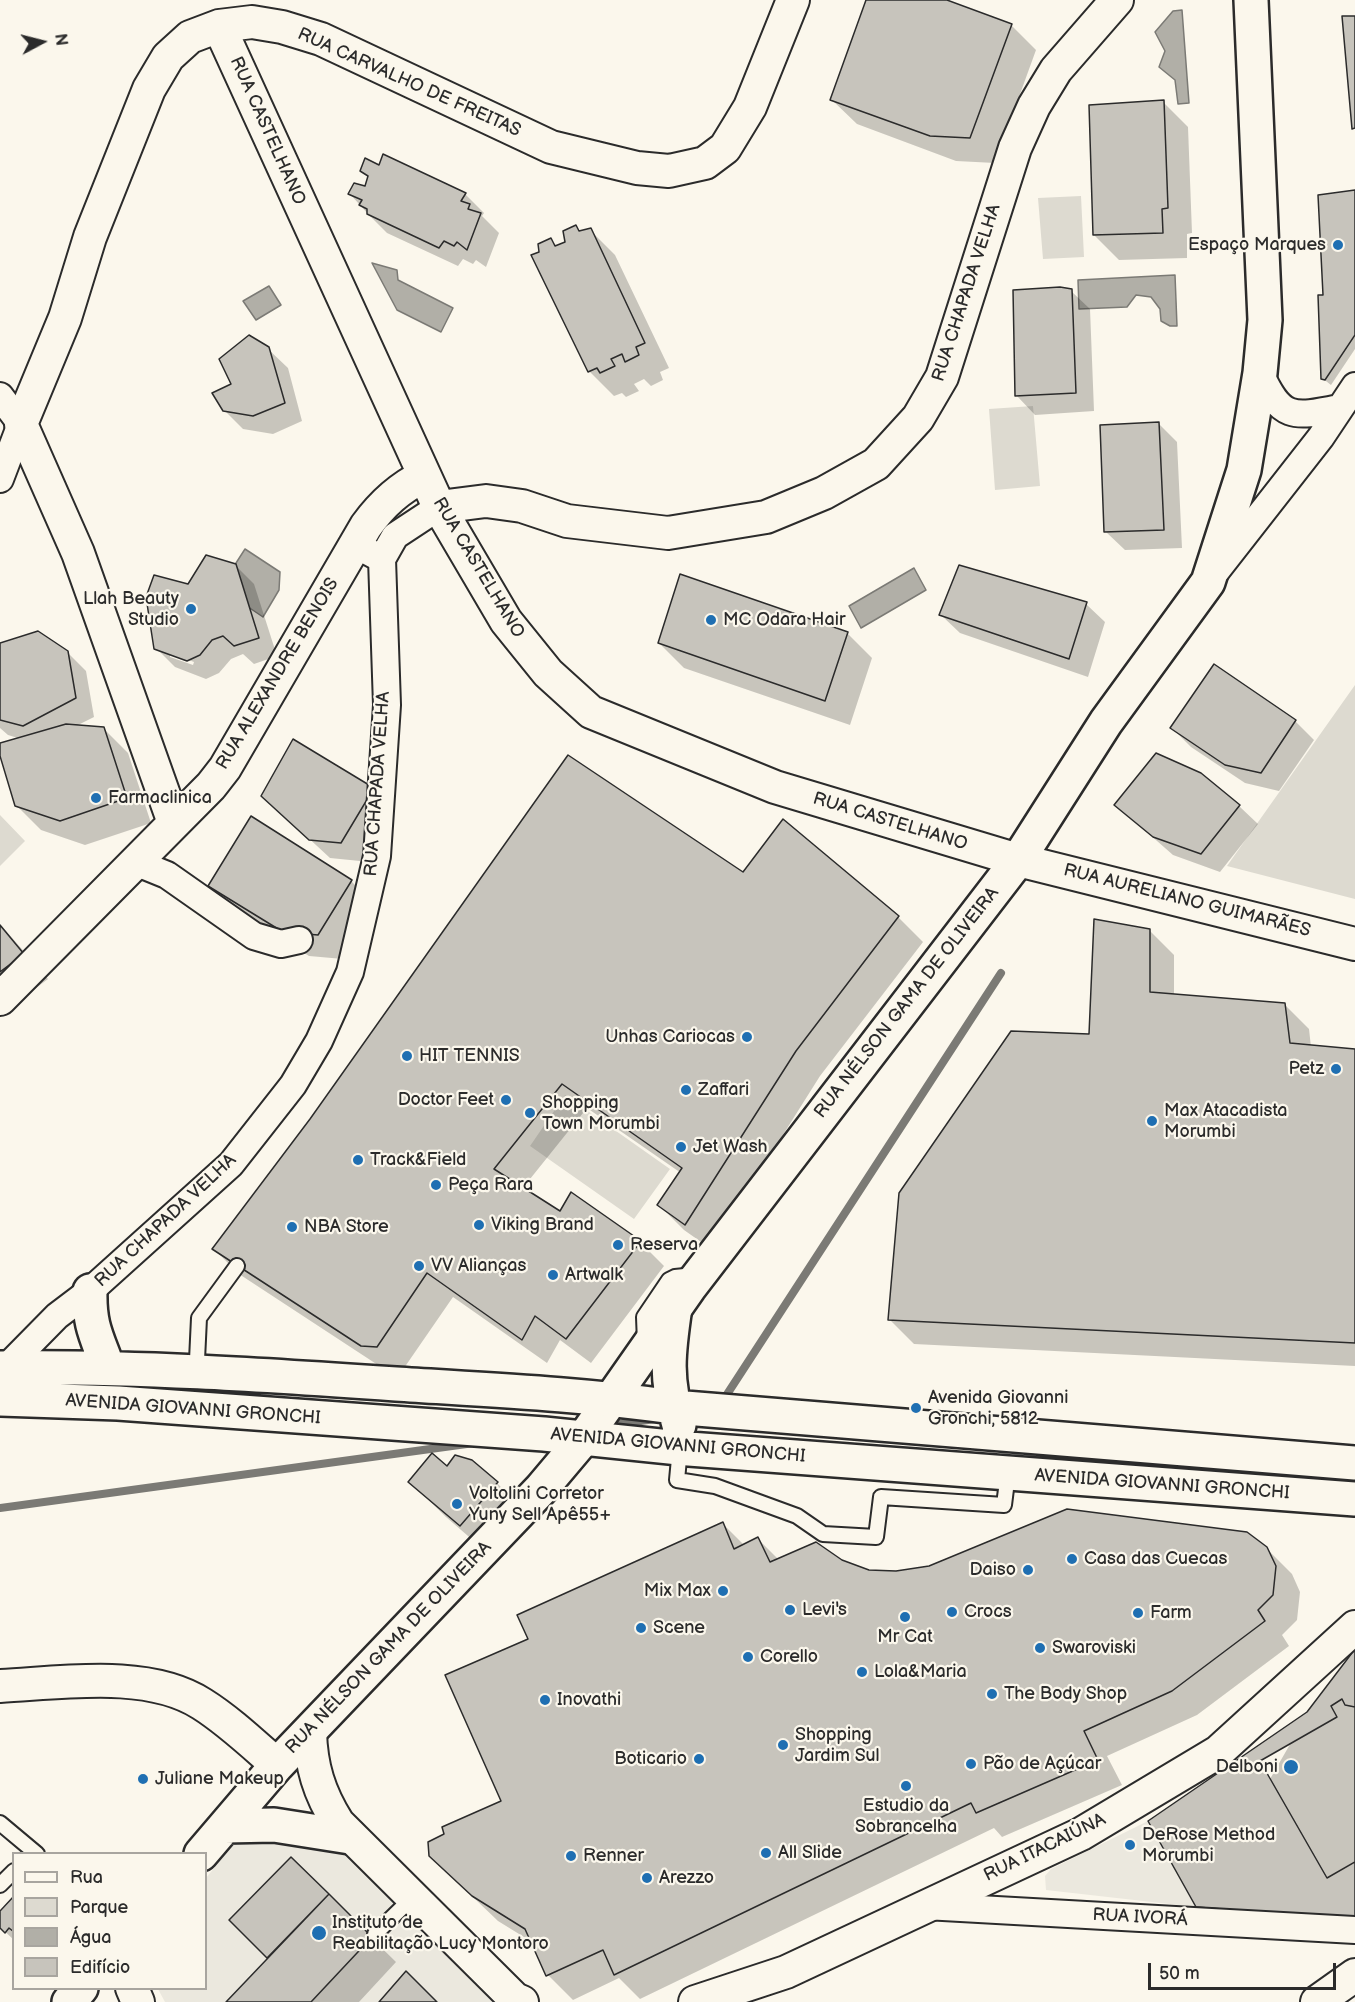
<!DOCTYPE html>
<meta charset="utf-8">
<style>
body{margin:0}
#map{position:relative;width:1355px;height:2002px;overflow:hidden;background:#fbf7ec;font-family:"Balsamiq Sans",sans-serif}
canvas{display:block}
.legend{position:absolute;left:12px;top:1852px;width:195px;height:138px;box-sizing:border-box;background:#fbf7ec;border:2px solid #a8a59f;margin:0;padding:8px 10px;list-style:none;font-size:18px;color:#2b2b2b}
.legend li{display:flex;align-items:center;gap:12px;height:30px}
.legend b{width:30px;border:2px solid #a8a59f}
.north{position:absolute;left:12px;top:12px;width:60px;height:60px;-webkit-text-stroke:4px #fbf7ec;paint-order:stroke;rotate:83deg;font-size:16px;font-weight:700;line-height:24px;text-align:center;color:#2b2b2b}
.north::after{content:'';display:block;margin:auto;width:21px;height:27px;background:#2b2b2b;clip-path:polygon(50% 0,100% 100%,50% 72%,0 100%)}
.scale{position:absolute;left:1148px;top:1963px;width:188px;height:27px;box-sizing:border-box;border:3px solid #2b2b2b;border-top:0;padding-left:8px;font-size:18px;line-height:21px;white-space:nowrap;color:#2b2b2b;-webkit-text-stroke:4px #fbf7ec;paint-order:stroke}
</style>
<div id="map">
<canvas width="1355" height="2002"></canvas>
<ul class="legend">
<li><b style="height:8px;background:#fbf7ec"></b>Rua</li>
<li><b style="height:16px;background:#dddad0"></b>Parque</li>
<li><b style="height:16px;background:#b1afa7"></b>Água</li>
<li><b style="height:16px;background:#c7c4bc"></b>Edifício</li>
</ul>
<div class="north">N</div>
<div class="scale">50 m</div>
</div>
<script>
const ctx = document.querySelector('canvas').getContext('2d');
ctx.lineJoin = 'round';
function fillPath(path, color) { ctx.fillStyle = color; ctx.fill(path, 'evenodd'); }
function trace(path, color, width, dash) { ctx.strokeStyle = color; ctx.lineWidth = width; ctx.lineCap = dash ? 'butt' : 'round'; ctx.setLineDash(dash || []); ctx.stroke(path); }
function write(font, color, halo, rows, align = 'center') {
  ctx.font = font + ' "Balsamiq Sans",sans-serif'; ctx.lineWidth = 4.5; ctx.setLineDash([]); ctx.textBaseline = 'middle'; ctx.strokeStyle = halo; ctx.fillStyle = color; for (const [text, x, y, turn = 0] of rows) {
    ctx.save(); ctx.translate(x, y); ctx.rotate((+turn || 0) * Math.PI / 180); ctx.textAlign = isNaN(turn) ? turn : align; if (halo) ctx.strokeText(text, 0, 0); ctx.fillText(text, 0, 0); ctx.restore();
  }
}
const built = new Path2D(`
 M 1148,1821 L 1196,1907 L 1046,1890 L 1045,1876 L 1051,1869 Z
 M 240,1836 L 345,1849 L 504,2002 L 165,2002 L 158,1989 L 206,1988 L 206,1878 Z`);
const green = new Path2D(`
 M 1081,196 L 1084,257 L 1043,259 L 1038,198 Z
 M 1033,406 L 1040,486 L 995,490 L 989,409 Z
 M 1355,685 L 1355,899 L 1227,866 Z
 M 0,815 L 25,841 L 0,866 Z
 M 565,1095 L 670,1169 L 634,1219 L 530,1146 Z`);
const water = new Path2D(`
 M 1182,10 L 1189,103 L 1178,104 L 1175,80 L 1159,67 L 1165,51 L 1155,32 L 1173,11 Z
 M 372,263 L 397,270 L 398,280 L 453,308 L 441,332 L 397,310 Z
 M 1175,275 L 1177,326 L 1170,326 L 1161,321 L 1160,309 L 1151,297 L 1136,295 L 1127,307 L 1079,309 L 1078,280 Z
 M 269,286 L 281,305 L 256,320 L 243,301 Z
 M 245,549 L 280,572 L 279,590 L 263,617 L 220,588 Z
 M 914,568 L 926,590 L 861,628 L 849,606 Z`);
const shadow = new Path2D(`
 M 868,0 L 943,0 L 1011,25 L 1036,50 L 995,163 L 956,161 L 857,124 L 832,100 Z
 M 1163,102 L 1188,127 L 1192,233 L 1187,234 L 1187,258 L 1119,260 L 1094,235 Z
 M 384,156 L 465,194 L 484,213 L 482,216 L 499,233 L 486,267 L 476,260 L 473,264 L 463,259 L 458,266 L 387,233 L 368,214 L 350,194 L 366,188 L 369,177 L 362,170 L 380,167 Z
 M 1355,192 L 1355,349 L 1331,385 L 1322,378 L 1325,296 Z
 M 576,227 L 581,232 L 590,230 L 615,255 L 669,368 L 660,372 L 663,380 L 651,386 L 644,379 L 634,384 L 639,391 L 626,397 L 622,393 L 614,396 L 589,371 L 534,255 L 541,254 L 551,240 L 558,247 L 566,243 Z
 M 1071,291 L 1090,309 L 1094,411 L 1035,415 L 1017,396 Z
 M 268,349 L 288,368 L 302,421 L 273,434 L 243,429 L 224,410 Z
 M 1159,424 L 1177,442 L 1182,548 L 1125,550 L 1106,532 Z
 M 235,565 L 254,584 L 277,656 L 254,664 L 243,654 L 231,659 L 219,673 L 206,679 L 175,667 L 156,648 L 189,586 ZM 170,653 L 194,662 L 193,665 L 170,657 Z
 M 1086,604 L 1105,622 L 1088,677 L 960,633 L 941,615 Z
 M 847,633 L 872,658 L 850,725 L 684,668 L 659,643 Z
 M 0,645 L 67,652 L 86,671 L 94,717 L 76,726 L 103,728 L 128,753 L 151,823 L 85,845 L 41,830 L 16,805 L 0,745 L 21,739 L 8,735 L 0,728 Z
 M 1295,721 L 1314,740 L 1279,791 L 1245,783 L 1191,747 L 1172,728 Z
 M 294,741 L 392,808 L 360,861 L 330,858 L 263,796 Z
 M 1116,805 L 1239,806 L 1258,824 L 1220,872 L 1173,855 Z
 M 783,821 L 898,917 L 923,942 L 820,1076 L 711,1249 L 684,1230 L 659,1205 L 681,1173 L 587,1108 L 522,1189 L 560,1213 L 640,1242 L 664,1266 L 591,1363 L 560,1340 L 547,1363 L 453,1297 L 402,1371 L 387,1371 L 239,1274 L 214,1249 L 743,874 Z
 M 351,881 L 376,906 L 343,959 L 309,956 L 235,910 L 210,885 Z
 M 0,924 L 48,979 L 0,1015 Z
 M 1149,930 L 1174,955 L 1174,995 L 1284,1004 L 1309,1029 L 1311,1047 L 1355,1051 L 1355,1366 L 914,1344 L 889,1319 L 1090,1035 Z
 M 447,1468 L 497,1483 L 532,1519 L 497,1561 L 446,1517 L 410,1482 Z
 M 723,1524 L 744,1545 L 758,1539 L 779,1560 L 841,1561 L 869,1571 L 896,1572 L 1266,1548 L 1292,1574 L 1300,1592 L 1297,1620 L 1282,1635 L 1289,1646 L 1197,1715 L 1107,1756 L 1122,1785 L 1002,1837 L 994,1828 L 640,1999 L 619,1978 L 573,2000 L 548,1975 L 532,1942 L 498,1921 L 430,1856 L 503,1802 L 530,1640 Z
 M 1355,1652 L 1355,1941 L 1222,1932 L 1197,1906 L 1308,1713 Z
 M 291,1859 L 396,1962 L 359,2002 L 229,2002 L 270,1958 L 231,1920 Z
 M 14,1898 L 14,1940 L 0,1927 L 0,1913 Z`);
const stream = new Path2D(`
 M 722,1402 L 1001,973
 M 605,1426 L 655,1419
 M 0,1508 L 474,1443`);
const building = new Path2D(`
 M 866,0 L 947,0 L 1012,24 L 970,138 L 930,136 L 830,100 Z
 M 1342,16 L 1355,16 L 1355,128 L 1352,129 Z
 M 1164,100 L 1168,208 L 1162,209 L 1163,233 L 1093,235 L 1089,105 Z
 M 383,154 L 466,193 L 461,201 L 470,204 L 468,209 L 481,213 L 467,250 L 457,242 L 454,246 L 444,241 L 439,248 L 367,214 L 367,209 L 359,205 L 362,200 L 348,194 L 354,183 L 365,186 L 368,176 L 360,171 L 365,158 L 379,165 Z
 M 1355,190 L 1355,335 L 1325,380 L 1321,379 L 1318,295 L 1323,295 L 1318,195 Z
 M 576,225 L 579,231 L 591,228 L 645,343 L 636,347 L 639,355 L 625,362 L 622,354 L 611,359 L 615,366 L 600,373 L 597,368 L 588,372 L 531,255 L 539,252 L 538,244 L 551,238 L 555,246 L 565,242 L 563,231 Z
 M 1060,287 L 1072,289 L 1076,393 L 1015,396 L 1013,290 Z
 M 249,335 L 269,347 L 285,403 L 253,416 L 223,411 L 212,393 L 231,384 L 219,359 Z
 M 1159,422 L 1164,530 L 1104,532 L 1100,425 Z
 M 206,555 L 236,564 L 259,638 L 234,646 L 223,636 L 212,640 L 200,655 L 187,661 L 154,649 L 146,597 L 154,575 L 188,584 Z
 M 959,565 L 1087,602 L 1069,659 L 939,615 Z
 M 680,574 L 848,632 L 825,701 L 658,643 Z
 M 38,631 L 68,651 L 76,698 L 23,726 L 0,720 L 0,643 Z
 M 1214,664 L 1296,720 L 1261,773 L 1225,765 L 1170,728 Z
 M 66,724 L 104,727 L 127,798 L 60,821 L 15,806 L 0,756 L 0,743 Z
 M 293,739 L 374,788 L 341,843 L 309,840 L 261,796 Z
 M 1156,753 L 1201,773 L 1240,805 L 1201,854 L 1153,837 L 1114,805 Z
 M 568,755 L 743,872 L 783,819 L 899,916 L 796,1051 L 685,1225 L 657,1205 L 682,1168 L 562,1084 L 494,1169 L 560,1211 L 571,1192 L 641,1241 L 566,1339 L 535,1316 L 522,1340 L 427,1273 L 377,1347 L 361,1346 L 212,1249 L 310,1119 Z
 M 251,816 L 352,880 L 318,935 L 283,932 L 208,886 Z
 M 1094,919 L 1150,929 L 1150,992 L 1285,1003 L 1290,1043 L 1355,1049 L 1355,1343 L 888,1320 L 899,1193 L 1011,1031 L 1089,1034 Z
 M 0,925 L 24,954 L 0,972 Z
 M 432,1453 L 447,1466 L 455,1455 L 472,1460 L 498,1482 L 460,1526 L 408,1482 Z
 M 1067,1509 L 1247,1532 L 1267,1547 L 1276,1566 L 1273,1595 L 1258,1610 L 1265,1621 L 1172,1691 L 1084,1731 L 1098,1760 L 976,1813 L 971,1803 L 614,1975 L 603,1950 L 546,1976 L 525,1929 L 472,1896 L 429,1856 L 428,1842 L 444,1834 L 442,1827 L 501,1801 L 445,1675 L 528,1639 L 517,1615 L 723,1522 L 734,1549 L 758,1537 L 770,1562 L 816,1542 L 842,1560 L 869,1570 L 896,1571 L 929,1566 Z
 M 1355,1649 L 1355,1919 L 1196,1907 L 1148,1821 L 1307,1712 Z
 M 1342,1699 L 1345,1705 L 1355,1707 L 1355,1862 L 1327,1878 L 1260,1761 L 1337,1717 L 1331,1706 Z
 M 291,1857 L 329,1894 L 267,1958 L 229,1920 Z
 M 329,1894 L 372,1937 L 311,2002 L 226,2002 Z
 M 14,1896 L 14,1932 L 9,1928 L 5,1933 L 0,1928 L 0,1911 Z
 M 406,1971 L 437,2002 L 379,2002 Z`);
const service = new Path2D(`
 M 645,1343 L 644,1317 L 669,1280 L 675,1277 L 695,1275
 M 197,1360 L 199,1318 L 237,1266
 M 680,1448 L 677,1480 L 715,1486 L 797,1516 L 823,1534 L 876,1537 L 881,1497 L 1004,1505 L 1008,1473
 M 0,1823 L 37,1854
 M 0,1885 L 14,1871
 M 375,1934 L 413,1897`);
const minor = new Path2D(`
 M 1260,373 C 1281,419 1292,418 1339,408
 M 0,396 L 21,424 L 0,479
 M 382,559 L 395,536 L 439,507
 M 1217,570 L 1321,437 L 1355,386
 M 135,862 L 167,875 L 254,936 L 281,944 L 299,940
 M 0,1374 L 57,1316 L 90,1291 L 231,1164 L 293,1085 L 319,1041 L 350,972 L 377,856 L 387,705 L 382,559 L 354,544
 M 925,1906 L 1355,1930`);
const tertiary = new Path2D(`
 M 219,26 L 439,507 L 506,621 L 548,673 L 591,712 L 775,787 L 1018,860 L 1355,944
 M 439,507 L 486,501 L 522,506 L 567,521 L 668,533 L 766,517 L 824,493 L 876,464 L 918,418 L 942,377 L 1015,148 L 1034,106 L 1056,70 L 1117,0
 M 174,823 L 78,553 L 21,424 L 65,318 L 90,237 L 149,89 L 168,57 L 190,37 L 219,26 L 252,22 L 282,27 L 321,39 L 551,147 L 637,168 L 669,171 L 705,163 L 725,148 L 750,107 L 793,0
 M 0,999 L 211,786 L 225,768 L 366,526 C 382,504 399,488 424,476
 M 0,1686 C 61,1683 148,1669 202,1704 C 229,1721 253,1744 277,1765
 M 310,1732 C 311,1766 319,1793 338,1823 L 515,1999 L 522,2002
 M 132,1988 L 138,2002
 M 695,2002 L 786,1972 L 1081,1834 L 1218,1752 L 1355,1627
 M 1317,2002 L 1355,1975`);
const secondary = new Path2D(`
 M 225,1826 L 274,1825 L 350,1837
 M 201,1854 L 277,1765 L 541,1489 L 584,1438 L 689,1288 L 1018,860 L 1106,722 L 1208,582 L 1244,470 L 1260,373 L 1265,320 L 1251,0
 M 69,2002 L 81,1988`);
const primary = new Path2D(`
 M 90,1291 C 89,1326 97,1337 108,1368
 M 675,1307 C 668,1354 665,1379 679,1425
 M 0,1368 C 132,1366 264,1375 396,1384 C 489,1390 581,1394 673,1407 L 1355,1463
 M 0,1399 L 118,1403 L 544,1434 L 689,1449 L 1355,1499`);
const markers = [
 [1338,245,6,"#1f6fb2"],
 [191,609,6,"#1f6fb2"],
 [711,620,6,"#1f6fb2"],
 [96,798,6,"#1f6fb2"],
 [747,1037,6,"#1f6fb2"],
 [407,1056,6,"#1f6fb2"],
 [1336,1069,6,"#1f6fb2"],
 [686,1090,6,"#1f6fb2"],
 [506,1100,6,"#1f6fb2"],
 [530,1113,6,"#1f6fb2"],
 [1152,1121,6,"#1f6fb2"],
 [681,1147,6,"#1f6fb2"],
 [358,1160,6,"#1f6fb2"],
 [436,1185,6,"#1f6fb2"],
 [479,1225,6,"#1f6fb2"],
 [292,1227,6,"#1f6fb2"],
 [618,1245,6,"#1f6fb2"],
 [419,1266,6,"#1f6fb2"],
 [553,1275,6,"#1f6fb2"],
 [916,1408,6,"#1f6fb2"],
 [457,1504,6,"#1f6fb2"],
 [1072,1559,6,"#1f6fb2"],
 [1028,1570,6,"#1f6fb2"],
 [723,1591,6,"#1f6fb2"],
 [790,1610,6,"#1f6fb2"],
 [952,1612,6,"#1f6fb2"],
 [1138,1613,6,"#1f6fb2"],
 [905,1617,6,"#1f6fb2"],
 [641,1628,6,"#1f6fb2"],
 [1040,1648,6,"#1f6fb2"],
 [748,1657,6,"#1f6fb2"],
 [862,1672,6,"#1f6fb2"],
 [992,1694,6,"#1f6fb2"],
 [545,1700,6,"#1f6fb2"],
 [783,1745,6,"#1f6fb2"],
 [699,1759,6,"#1f6fb2"],
 [971,1764,6,"#1f6fb2"],
 [1291,1767,8,"#1f6fb2"],
 [143,1779,6,"#1f6fb2"],
 [906,1786,6,"#1f6fb2"],
 [1130,1845,6,"#1f6fb2"],
 [766,1853,6,"#1f6fb2"],
 [571,1856,6,"#1f6fb2"],
 [647,1878,6,"#1f6fb2"],
 [319,1933,8,"#1f6fb2"]
];
const streetNames = [
 ["RUA CARVALHO DE FREITAS",409,83,24],
 ["RUA CASTELHANO",267,131,66],
 ["RUA CHAPADA VELHA",967,293,-72],
 ["RUA CASTELHANO",478,568,59],
 ["RUA ALEXANDRE BENOIS",278,674,-59],
 ["RUA CHAPADA VELHA",378,784,-86],
 ["RUA CASTELHANO",890,822,17],
 ["RUA AURELIANO GUIMARÃES",1187,901,14],
 ["RUA NÉLSON GAMA DE OLIVEIRA",907,1003,-52],
 ["RUA CHAPADA VELHA",166,1221,-43],
 ["AVENIDA GIOVANNI GRONCHI",193,1410,4],
 ["AVENIDA GIOVANNI GRONCHI",678,1446,5],
 ["AVENIDA GIOVANNI GRONCHI",1162,1485,4],
 ["RUA NÉLSON GAMA DE OLIVEIRA",389,1648,-46],
 ["RUA ITACAIÚNA",1045,1848,-26],
 ["RUA IVORÁ",1140,1918,3]
];
const poiNames = [
 ["Espaço Marques",1326,245,"right"],
 ["Llah Beauty",179,599,"right"],
 ["Studio",179,620,"right"],
 ["MC Odara Hair",723,620],
 ["Farmaclinica",108,798],
 ["Unhas Cariocas",735,1037,"right"],
 ["HIT TENNIS",419,1056],
 ["Petz",1324,1069,"right"],
 ["Zaffari",698,1090],
 ["Doctor Feet",494,1100,"right"],
 ["Shopping",542,1103],
 ["Town Morumbi",542,1124],
 ["Max Atacadista",1164,1111],
 ["Morumbi",1164,1132],
 ["Jet Wash",693,1147],
 ["Track&Field",370,1160],
 ["Peça Rara",448,1185],
 ["Viking Brand",491,1225],
 ["NBA Store",304,1227],
 ["Reserva",630,1245],
 ["VV Alianças",431,1266],
 ["Artwalk",565,1275],
 ["Avenida Giovanni",928,1398],
 ["Gronchi, 5812",928,1419],
 ["Voltolini Corretor",469,1494],
 ["Yuny Sell Apê55+",469,1515],
 ["Casa das Cuecas",1084,1559],
 ["Daiso",1016,1570,"right"],
 ["Mix Max",711,1591,"right"],
 ["Levi's",802,1610],
 ["Crocs",964,1612],
 ["Farm",1150,1613],
 ["Scene",653,1628],
 ["Mr Cat",905,1637,"center"],
 ["Swaroviski",1052,1648],
 ["Corello",760,1657],
 ["Lola&Maria",874,1672],
 ["The Body Shop",1004,1694],
 ["Inovathi",557,1700],
 ["Shopping",795,1735],
 ["Jardim Sul",795,1756],
 ["Boticario",687,1759,"right"],
 ["Pão de Açúcar",983,1764],
 ["Delboni",1278,1767,"right"],
 ["Juliane Makeup",155,1779],
 ["Estudio da",906,1806,"center"],
 ["Sobrancelha",906,1827,"center"],
 ["DeRose Method",1142,1835],
 ["Morumbi",1142,1856],
 ["All Slide",778,1853],
 ["Renner",583,1856],
 ["Arezzo",659,1878],
 ["Instituto de",332,1923],
 ["Reabilitação Lucy Montoro",332,1944]
];
fillPath(built, '#ebe8de');
fillPath(green, '#dddad0');
fillPath(water, '#b1afa7');
trace(water, '#7b7a75', 1.5);
fillPath(shadow, '#0003');
trace(stream, '#7b7a75', 8);
fillPath(building, '#c7c4bc');
trace(building, '#2b2b2b', 1.5);
trace(service, '#2b2b2b', 18);
trace(minor, '#2b2b2b', 30);
trace(tertiary, '#2b2b2b', 36);
trace(secondary, '#2b2b2b', 38);
trace(primary, '#2b2b2b', 38);
trace(service, '#fbf7ec', 14);
trace(minor, '#fbf7ec', 26);
trace(tertiary, '#fbf7ec', 32);
trace(secondary, '#fbf7ec', 33);
trace(primary, '#fbf7ec', 33);
for (const [x, y, r, color] of markers) { const dot = new Path2D(); dot.arc(x, y, r, 0, 2 * Math.PI); ctx.fillStyle = color; ctx.fill(dot); trace(dot, '#fbf7ec', 2); }
write('18px', '#2b2b2b', '#fbf7ec', streetNames);
write('18px', '#2b2b2b', '#fbf7ec', poiNames, 'left');
</script>
